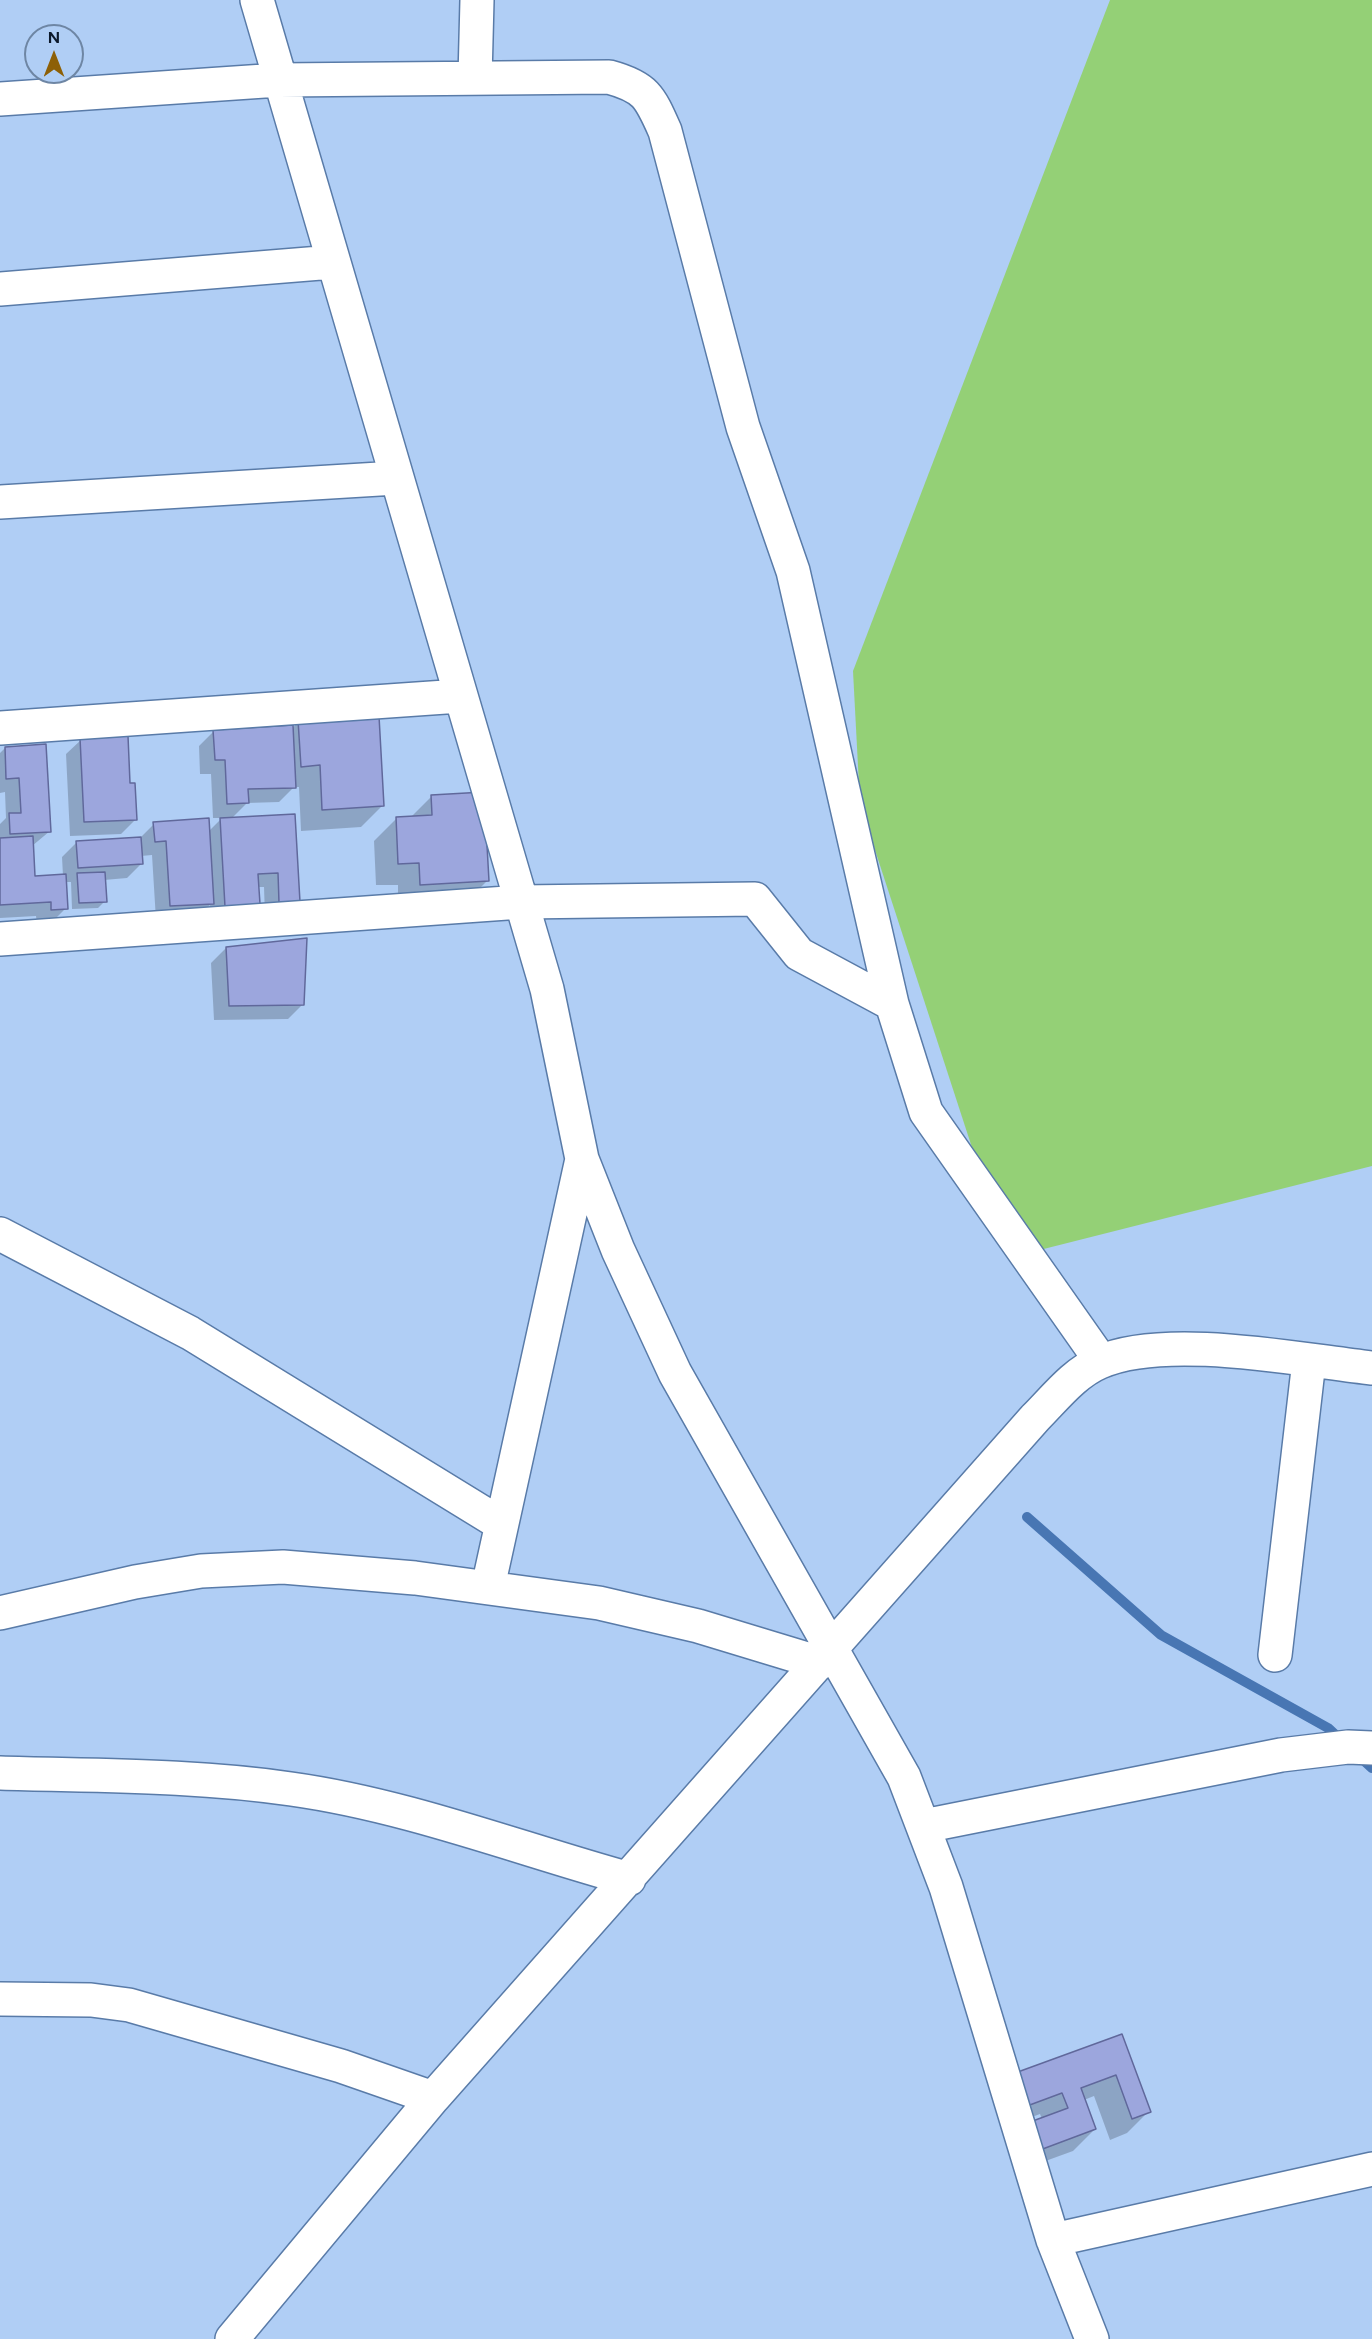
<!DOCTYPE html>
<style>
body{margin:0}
#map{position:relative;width:1372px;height:2339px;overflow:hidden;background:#b0cef5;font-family:Figtree,sans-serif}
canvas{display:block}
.north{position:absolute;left:24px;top:24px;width:60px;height:60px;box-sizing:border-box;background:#b0cef5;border:2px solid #6e86a4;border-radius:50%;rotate:0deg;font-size:16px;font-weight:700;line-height:24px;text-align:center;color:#0c192b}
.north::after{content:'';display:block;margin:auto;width:21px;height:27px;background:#8d6007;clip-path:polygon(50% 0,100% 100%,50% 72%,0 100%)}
</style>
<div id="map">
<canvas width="1372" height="2339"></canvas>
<div class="north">N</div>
</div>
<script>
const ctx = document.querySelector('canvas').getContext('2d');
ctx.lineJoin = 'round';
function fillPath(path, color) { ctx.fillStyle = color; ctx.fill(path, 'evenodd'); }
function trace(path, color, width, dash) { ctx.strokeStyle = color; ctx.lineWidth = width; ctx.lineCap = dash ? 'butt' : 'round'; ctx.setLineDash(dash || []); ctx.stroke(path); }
const green = new Path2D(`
 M 1110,0 L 1372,0 L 1372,1166 L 1008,1258 L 860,804 L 853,671 Z`);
const shadow = new Path2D(`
 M 299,722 L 383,805 L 361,827 L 301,831 L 299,787 L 294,787 L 279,802 L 247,803 L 231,819 L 294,816 L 298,901 L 265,917 L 264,887 L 257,887 L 211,921 L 210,905 L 197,918 L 156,920 L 152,855 L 141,856 L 142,863 L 127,878 L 104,880 L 105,901 L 98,908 L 72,909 L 71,882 L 65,882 L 66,908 L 51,923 L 37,924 L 36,916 L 0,918 L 0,824 L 6,818 L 5,792 L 0,793 L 0,753 L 5,748 L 50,831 L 32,846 L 34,877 L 63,876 L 62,857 L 77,842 L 139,839 L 154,824 L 208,832 L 222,818 L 213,818 L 211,774 L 200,774 L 199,746 L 214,731 L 291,729 Z
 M 81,740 L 129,785 L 136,819 L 121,834 L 70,836 L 66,754 Z
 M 432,796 L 487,881 L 465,903 L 398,906 L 398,885 L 376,885 L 374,841 L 396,819 L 410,818 Z
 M 226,948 L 303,1004 L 288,1019 L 214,1020 L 211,963 Z
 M 1121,2036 L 1149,2111 L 1127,2133 L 1110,2140 L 1094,2096 L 1084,2100 L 1095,2129 L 1073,2151 L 1018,2171 L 1042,2119 L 1040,2114 L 1005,2127 L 994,2096 Z`);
const stream = new Path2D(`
 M 1027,1517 L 1161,1635 L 1328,1728 L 1343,1742
 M 1359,1756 L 1372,1768`);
const building = new Path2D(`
 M 379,716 L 384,806 L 322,810 L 320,765 L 301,767 L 298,720 Z
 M 293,725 L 296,788 L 248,789 L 249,803 L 227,804 L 225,760 L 215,760 L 213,730 Z
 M 128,736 L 130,783 L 135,783 L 137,820 L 84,822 L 80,738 Z
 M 46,744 L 51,832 L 10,834 L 9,813 L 21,813 L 19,778 L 6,779 L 5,747 Z
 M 484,792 L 489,881 L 420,885 L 419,863 L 398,864 L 396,817 L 432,815 L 431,795 Z
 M 295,814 L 300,902 L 279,903 L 278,873 L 258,874 L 260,904 L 225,907 L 220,818 Z
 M 209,818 L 214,904 L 170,906 L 166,841 L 155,842 L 153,822 Z
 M 33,836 L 35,876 L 66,874 L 68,909 L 51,910 L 51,902 L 0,905 L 0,838 Z
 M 141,837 L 143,864 L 78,868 L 76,841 Z
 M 105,872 L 107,902 L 79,903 L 77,873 Z
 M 307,938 L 304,1005 L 229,1006 L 226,947 Z
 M 1122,2034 L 1151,2112 L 1132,2119 L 1116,2075 L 1081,2088 L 1096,2129 L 1040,2150 L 1030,2122 L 1068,2108 L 1062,2093 L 1027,2106 L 1015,2073 Z`);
const minor = new Path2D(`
 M 257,0 L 547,989 L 582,1159 L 618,1250 L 675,1373 L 904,1777 L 946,1887 L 1053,2240 L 1092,2339
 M 475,78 L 477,0
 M 0,99 L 279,80 L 609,77 C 646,87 650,97 665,131 L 743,427 L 793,571 L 892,1004
 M 0,289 L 333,262
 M 0,502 L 396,478
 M 0,728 L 460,696
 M 0,939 L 521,902 L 755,899 L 799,954 L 892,1004 L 926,1112 L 1101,1361
 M 0,1234 L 190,1333 L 501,1524
 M 488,1587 L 582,1159
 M 0,1613 L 135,1582 L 201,1571 L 283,1567 L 415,1578 L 599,1603 L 698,1626 L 820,1663
 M 1275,1655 L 1309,1361
 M 0,1773 C 97,1776 195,1775 291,1789 C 406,1805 517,1848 629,1879
 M 924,1826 L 1281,1755 L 1348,1747 L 1372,1748
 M 0,1999 L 91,2000 L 129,2005 L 341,2066 L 433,2098
 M 1053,2240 L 1372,2169
 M 232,2339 L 433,2098 L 1035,1418 C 1055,1398 1074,1373 1100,1362 C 1166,1333 1300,1360 1372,1368`);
fillPath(green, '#94d076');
fillPath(shadow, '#0003');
trace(stream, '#4876b3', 10);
fillPath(building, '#9ca6dd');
trace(building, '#60689b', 1.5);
trace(minor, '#597ba8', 36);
trace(minor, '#fff', 33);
</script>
